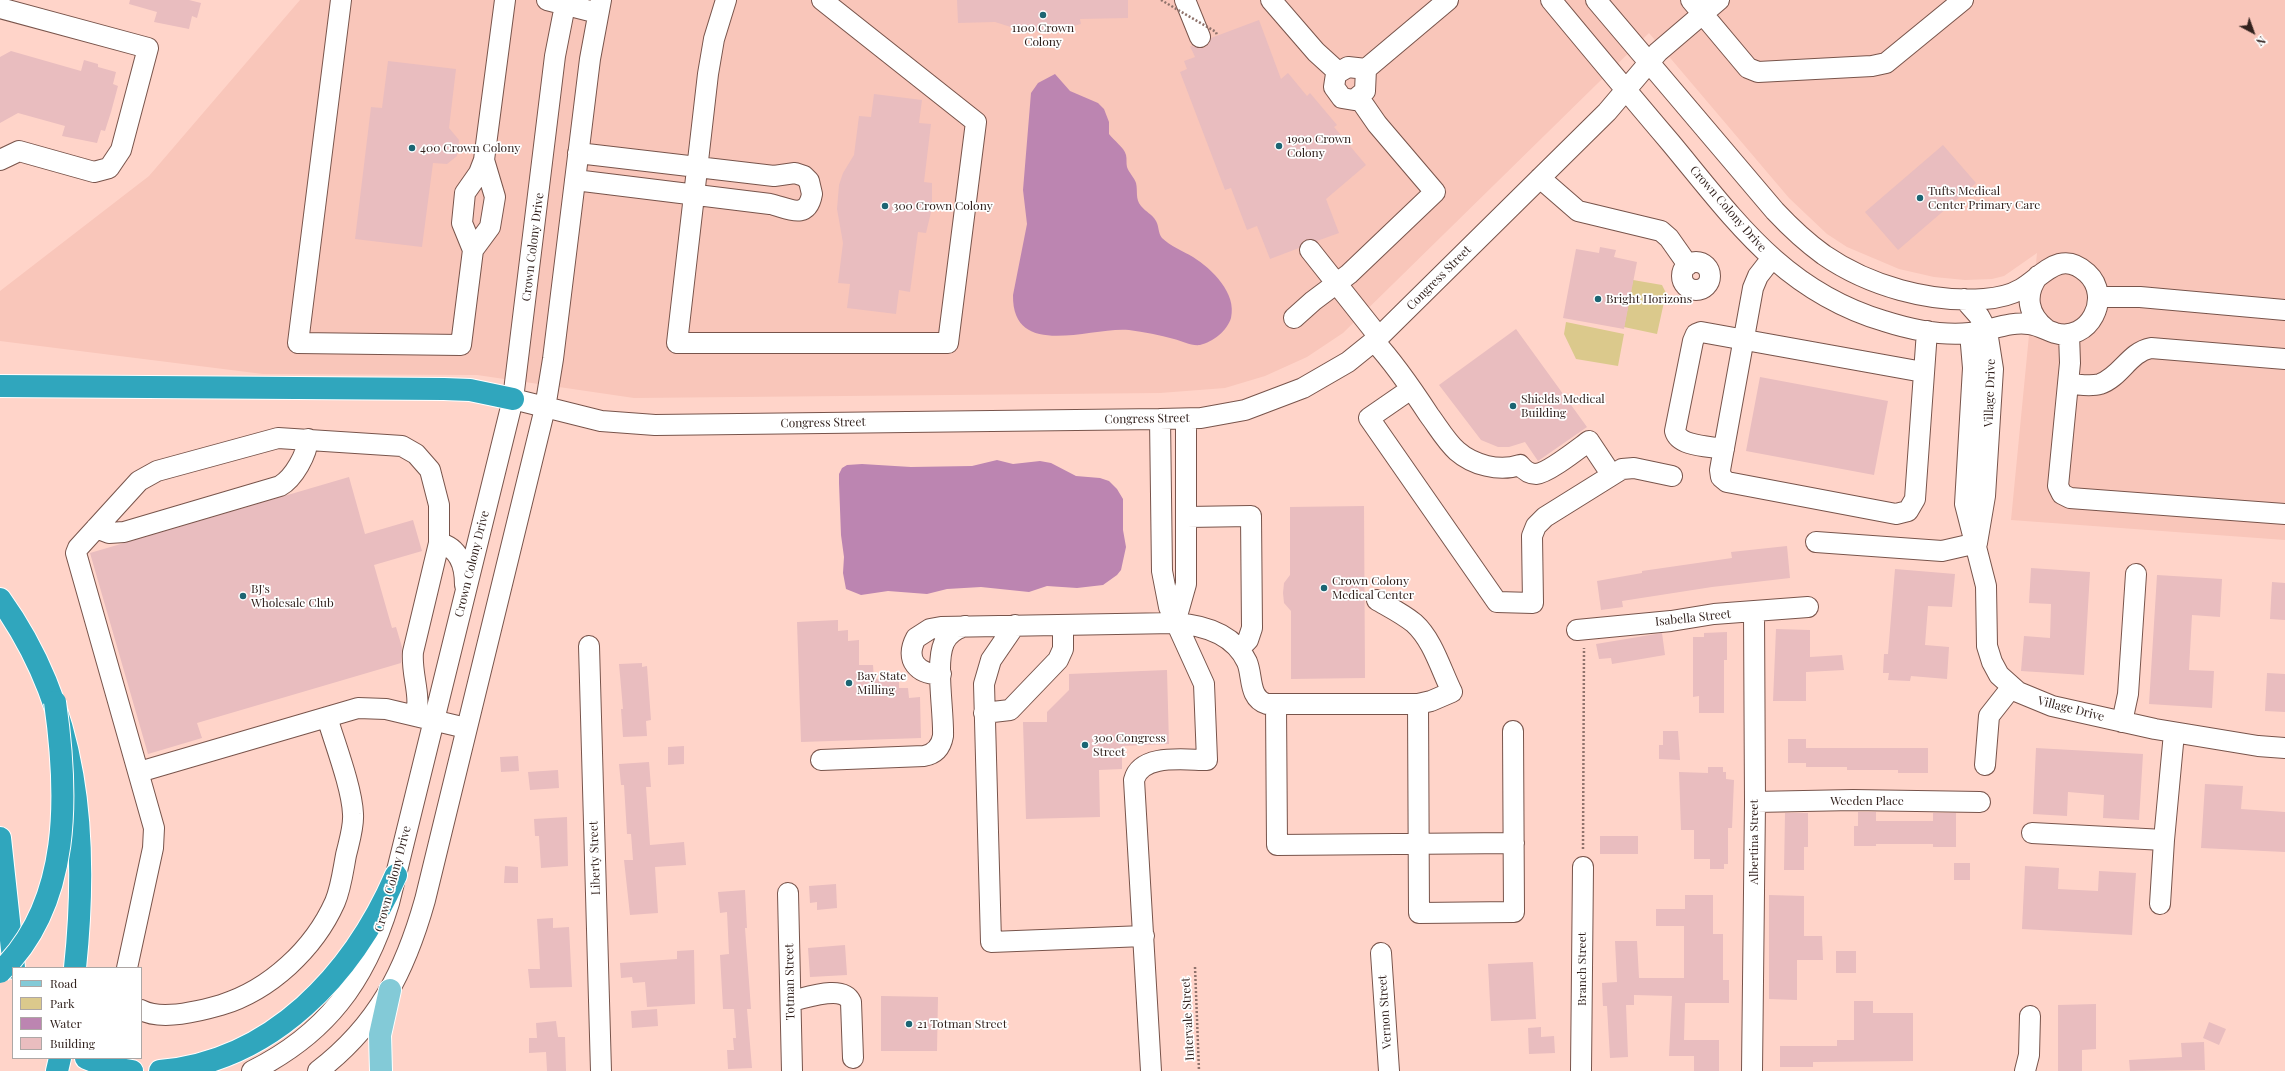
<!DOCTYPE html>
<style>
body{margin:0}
#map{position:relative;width:2285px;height:1071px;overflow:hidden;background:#ffd4c9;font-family:"Playfair Display",serif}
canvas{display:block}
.legend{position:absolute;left:12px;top:967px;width:130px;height:92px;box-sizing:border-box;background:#fff;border:1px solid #ada7a5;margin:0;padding:5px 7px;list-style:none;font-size:12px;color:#32221e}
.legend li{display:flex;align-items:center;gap:8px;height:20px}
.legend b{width:20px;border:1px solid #ada7a5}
.north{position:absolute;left:2233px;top:12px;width:40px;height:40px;-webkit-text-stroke:3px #fff;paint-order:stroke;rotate:139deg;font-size:11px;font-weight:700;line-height:16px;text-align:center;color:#32221e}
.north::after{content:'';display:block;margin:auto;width:14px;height:18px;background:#32221e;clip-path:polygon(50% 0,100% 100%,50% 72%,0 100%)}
</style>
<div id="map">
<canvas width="2285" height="1071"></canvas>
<ul class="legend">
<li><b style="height:5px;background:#83cad7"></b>Road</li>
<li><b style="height:11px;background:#dbc98c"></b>Park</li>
<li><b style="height:11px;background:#bc85b1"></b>Water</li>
<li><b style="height:11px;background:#e9bdbf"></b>Building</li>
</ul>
<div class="north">N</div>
</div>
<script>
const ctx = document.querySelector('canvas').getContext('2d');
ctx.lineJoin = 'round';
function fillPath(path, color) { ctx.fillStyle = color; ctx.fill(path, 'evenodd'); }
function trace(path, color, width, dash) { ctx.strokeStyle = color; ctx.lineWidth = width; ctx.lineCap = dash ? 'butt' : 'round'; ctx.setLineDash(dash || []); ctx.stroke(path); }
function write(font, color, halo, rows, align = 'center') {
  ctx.font = font + ' "Playfair Display",serif'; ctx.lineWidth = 3.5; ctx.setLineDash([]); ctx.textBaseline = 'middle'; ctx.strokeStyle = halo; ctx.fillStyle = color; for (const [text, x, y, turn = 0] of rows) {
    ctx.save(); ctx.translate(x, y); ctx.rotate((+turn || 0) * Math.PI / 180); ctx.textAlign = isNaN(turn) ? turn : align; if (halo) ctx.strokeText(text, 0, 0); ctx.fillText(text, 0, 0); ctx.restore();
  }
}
const built = new Path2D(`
 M 300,0 L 2285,0 L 2285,540 L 2011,520 L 2037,253 L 2004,276 L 1992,279 L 1965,280 L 1934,277 L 1899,269 L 1847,247 L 1827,234 L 1789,198 L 1649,33 L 1343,333 L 1307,357 L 1265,376 L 1225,388 L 1160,393 L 634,398 L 477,375 L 263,374 L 0,341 L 0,291 L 149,176 Z`);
const green = new Path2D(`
 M 1633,280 L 1662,285 L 1666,293 L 1657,334 L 1624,327 Z
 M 1566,322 L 1624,334 L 1618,366 L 1576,359 L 1564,334 Z`);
const water = new Path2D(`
 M 1055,74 L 1070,91 L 1098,103 L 1104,109 L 1109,122 L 1109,134 C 1114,141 1124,147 1126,155 C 1127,159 1126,163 1127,167 C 1129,173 1134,177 1136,183 C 1138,191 1135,199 1141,206 C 1146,212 1152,214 1156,221 C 1159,226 1158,233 1162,238 C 1170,246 1183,251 1193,257 C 1212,269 1237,293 1231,318 C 1227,331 1213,342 1200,345 C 1191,346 1182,341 1174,339 C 1160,335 1144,332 1129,330 C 1092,326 1012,361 1013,295 L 1027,224 L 1023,190 L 1031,93 L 1038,83 Z
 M 997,460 L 1013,464 L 1040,461 L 1051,463 L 1076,476 L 1100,478 L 1109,481 L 1117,489 L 1123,499 L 1123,530 L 1126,547 L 1121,570 L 1117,575 L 1103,585 L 1077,588 L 1047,586 L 1029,592 L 981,587 L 947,589 L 927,594 L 888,591 L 861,595 L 846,589 L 843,573 L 844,557 L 841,535 L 839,483 L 839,474 L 842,468 L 847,465 L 862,464 L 911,467 L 972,466 Z`);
const building = new Path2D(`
 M 130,0 L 189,0 L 201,3 L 197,18 L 192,16 L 189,29 L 154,22 L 157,12 L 129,4 Z
 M 957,0 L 1128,0 L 1128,18 L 1080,19 L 1081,24 L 1067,28 L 1037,32 L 1017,29 L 995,22 L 958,23 Z
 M 1259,20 L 1281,79 L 1288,73 L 1307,96 L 1310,93 L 1337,125 L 1334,127 L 1366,165 L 1326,199 L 1339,233 L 1317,241 L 1308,239 L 1303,241 L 1299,248 L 1270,259 L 1257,226 L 1247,230 L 1231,188 L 1225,190 L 1180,72 L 1187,69 L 1184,61 L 1195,57 L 1190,46 L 1204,48 L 1209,44 L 1211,38 Z
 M 11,51 L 81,71 L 84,60 L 98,64 L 98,67 L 116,72 L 113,84 L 118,86 L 111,112 L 105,131 L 101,130 L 97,143 L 62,136 L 65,126 L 18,113 L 0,123 L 0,57 Z
 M 388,61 L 456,69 L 449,128 L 459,140 L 457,156 L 447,164 L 433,163 L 422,247 L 355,239 L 371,107 L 382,108 Z
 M 874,94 L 922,100 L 919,123 L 931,124 L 924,182 L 932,183 L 932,208 L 926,233 L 918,232 L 910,292 L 899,290 L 896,314 L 847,308 L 850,284 L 838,283 L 843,243 L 837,209 L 839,185 L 843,173 L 854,155 L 859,116 L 871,117 Z
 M 1943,145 L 1976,183 L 1898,250 L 1865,212 Z
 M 1600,247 L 1616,250 L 1614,257 L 1637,262 L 1624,329 L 1563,318 L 1576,249 L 1599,253 Z
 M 1516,329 L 1587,427 L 1538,461 L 1525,442 L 1509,447 L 1498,447 L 1481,440 L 1439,385 Z
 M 1760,377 L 1888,401 L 1874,475 L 1746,451 Z
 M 349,477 L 365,534 L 413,520 L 422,551 L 374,565 L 392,628 L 396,627 L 402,647 L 401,663 L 197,723 L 202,738 L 148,754 L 90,553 Z
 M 1364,506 L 1365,678 L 1291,679 L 1291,611 L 1284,603 L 1283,593 L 1284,583 L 1290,575 L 1290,507 Z
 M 1787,546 L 1790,578 L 1712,587 L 1622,601 L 1623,607 L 1601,610 L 1597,581 L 1642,573 L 1642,571 L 1732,558 L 1731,552 Z
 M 2031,568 L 2090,572 L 2084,675 L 2021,671 L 2024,636 L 2050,638 L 2051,604 L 2029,603 Z
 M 1895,569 L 1955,574 L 1952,607 L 1928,606 L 1925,645 L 1949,647 L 1947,679 L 1911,676 L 1910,681 L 1888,680 L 1889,673 L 1883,673 L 1884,654 L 1888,654 Z
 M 2157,575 L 2222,579 L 2220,617 L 2192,615 L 2189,670 L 2214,671 L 2212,708 L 2149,704 Z
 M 2272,582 L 2285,583 L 2285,620 L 2270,619 Z
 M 838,620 L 838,631 L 848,630 L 848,641 L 859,640 L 859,665 L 873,665 L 874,679 L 899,678 L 899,688 L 908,688 L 909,698 L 920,697 L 921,738 L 801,742 L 797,622 Z
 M 1776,629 L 1810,630 L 1810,657 L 1842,655 L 1844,670 L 1806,672 L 1806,701 L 1773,701 Z
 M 1727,632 L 1727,660 L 1724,660 L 1724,713 L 1699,713 L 1699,696 L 1693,697 L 1693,637 L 1704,637 L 1704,633 Z
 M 1662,633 L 1665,655 L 1612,664 L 1611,658 L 1599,659 L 1596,644 Z
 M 642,663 L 642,667 L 647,666 L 651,720 L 646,721 L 647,736 L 623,737 L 621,709 L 623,709 L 619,664 Z
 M 1167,670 L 1169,744 L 1122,746 L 1122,769 L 1099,770 L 1100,817 L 1026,819 L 1023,722 L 1047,722 L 1047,712 L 1069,690 L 1069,674 Z
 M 2267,673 L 2285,674 L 2285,712 L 2265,711 Z
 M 1663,731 L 1678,731 L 1680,760 L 1659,759 L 1659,745 L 1663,745 Z
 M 1788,739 L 1806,739 L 1806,748 L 1928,748 L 1928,773 L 1898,773 L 1898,770 L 1847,770 L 1847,767 L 1806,767 L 1806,763 L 1788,763 Z
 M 684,746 L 684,764 L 668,765 L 668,747 Z
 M 2036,748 L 2143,754 L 2139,820 L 2103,818 L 2104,795 L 2068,792 L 2067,816 L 2033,814 Z
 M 518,756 L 519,771 L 501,772 L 500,757 Z
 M 649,762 L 651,787 L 646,787 L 650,845 L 684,842 L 686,865 L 655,867 L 658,913 L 630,915 L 624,860 L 633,860 L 631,834 L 627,834 L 624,785 L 621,785 L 619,764 Z
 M 1708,767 L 1723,767 L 1723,772 L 1726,772 L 1726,779 L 1734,780 L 1732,828 L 1728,828 L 1728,864 L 1724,864 L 1724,869 L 1710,869 L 1710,859 L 1694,859 L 1694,830 L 1681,830 L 1679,772 L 1708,773 Z
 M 558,770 L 559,788 L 530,790 L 528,772 Z
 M 2205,784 L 2243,786 L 2241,809 L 2285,812 L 2285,852 L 2201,848 Z
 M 1858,812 L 1876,812 L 1876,821 L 1933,821 L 1933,813 L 1956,813 L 1956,847 L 1933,847 L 1933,844 L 1876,844 L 1876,846 L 1854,846 L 1854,826 L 1858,826 Z
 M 1785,813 L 1808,813 L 1808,847 L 1804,847 L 1804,870 L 1784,870 Z
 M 567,817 L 568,866 L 541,868 L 539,836 L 535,836 L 534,819 Z
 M 1600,836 L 1638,836 L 1638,854 L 1600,854 Z
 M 1954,863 L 1970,863 L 1970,880 L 1954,880 Z
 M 505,866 L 518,867 L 518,883 L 504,883 Z
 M 2025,866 L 2059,868 L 2058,889 L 2098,891 L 2099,871 L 2136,873 L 2132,935 L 2022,929 Z
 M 836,884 L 837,908 L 817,910 L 817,902 L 810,903 L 809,886 Z
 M 745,890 L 747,928 L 745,928 L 751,1009 L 747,1009 L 752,1068 L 728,1069 L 727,1050 L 734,1050 L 733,1038 L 736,1038 L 734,1009 L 723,1009 L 720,955 L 729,954 L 727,912 L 720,913 L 718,892 Z
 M 1685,895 L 1713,895 L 1713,934 L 1723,934 L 1723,980 L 1729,980 L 1729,1003 L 1685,1003 L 1684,1040 L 1719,1040 L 1719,1071 L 1694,1071 L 1694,1056 L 1669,1056 L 1672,996 L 1634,995 L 1634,1005 L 1626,1005 L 1628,1057 L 1610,1058 L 1607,1006 L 1603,1006 L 1602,983 L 1617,982 L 1615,941 L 1637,941 L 1639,978 L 1684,978 L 1684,926 L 1656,926 L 1656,909 L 1685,909 Z
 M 1769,895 L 1804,896 L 1804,936 L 1822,936 L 1823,960 L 1797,960 L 1797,1000 L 1769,999 Z
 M 553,918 L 553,928 L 569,927 L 572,987 L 530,988 L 528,969 L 540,969 L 537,919 Z
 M 845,945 L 847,975 L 810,977 L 808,948 Z
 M 694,950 L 695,1004 L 647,1007 L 645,982 L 633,983 L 632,977 L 621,978 L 620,963 L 677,959 L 677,951 Z
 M 1836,951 L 1856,951 L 1856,973 L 1836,973 Z
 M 1533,962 L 1536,1019 L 1491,1021 L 1488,964 Z
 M 881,996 L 938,997 L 937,1051 L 881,1051 Z
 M 1854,1001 L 1873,1001 L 1873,1013 L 1913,1013 L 1913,1061 L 1813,1062 L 1813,1067 L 1780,1067 L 1780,1046 L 1837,1046 L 1837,1040 L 1854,1040 Z
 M 2096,1004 L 2096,1049 L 2082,1050 L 2082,1071 L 2058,1071 L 2058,1005 Z
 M 657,1009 L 658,1026 L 632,1028 L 631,1011 Z
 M 556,1021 L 558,1037 L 565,1037 L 566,1071 L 547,1071 L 546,1052 L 529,1053 L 529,1038 L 537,1038 L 536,1023 Z
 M 2209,1022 L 2226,1029 L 2219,1045 L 2203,1038 Z
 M 1541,1027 L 1541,1037 L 1554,1036 L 1555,1053 L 1529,1054 L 1528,1028 Z
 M 2204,1042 L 2205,1070 L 2130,1071 L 2129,1060 L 2182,1057 L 2181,1043 Z`);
const path = new Path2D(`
 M 1583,849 L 1584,648
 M 1195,967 L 1199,1071`);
const minor = new Path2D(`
 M 341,0 L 298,343 L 461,345 L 473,250 L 462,223 L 465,193 L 479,173 L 484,160 L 505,0
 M 547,0 L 598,13
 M 726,0 L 714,39 L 708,74 L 677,343 L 948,343 L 976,122 L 822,0
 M 1185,0 L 1200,37
 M 1271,0 L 1316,52 L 1338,72
 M 1551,0 C 1590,47 1630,95 1670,142 C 1734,219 1783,291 1884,321 C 1912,330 1941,336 1970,333 C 1990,331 2009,321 2029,324 C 2038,325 2046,330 2055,333 C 2089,343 2113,297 2087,273 C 2060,248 2042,277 2021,289 C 2009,296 1998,298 1984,299 C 1930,303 1869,286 1824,255 C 1806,242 1790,227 1775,211 L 1596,0
 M 1691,0 L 1748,68 L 1758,72 L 1872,66 L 1886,63 L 1963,0
 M 0,8 L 148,48 L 121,150 L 109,168 L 94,172 L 19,151 L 0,160
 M 1348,67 L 1366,69 L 1365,91 L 1354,100 L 1342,98 L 1334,87 L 1336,74 Z
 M 1366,69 L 1448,0
 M 1540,178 L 1578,211 L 1661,231 L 1669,238 L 1688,265
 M 575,180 L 770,204 C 786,207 807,222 812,194 L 809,181 L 804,176 L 795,173 L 774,176 L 578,153
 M 473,250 L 490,227 L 495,197 L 484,160
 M 1310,250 L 1379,337
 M 1772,258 L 1758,276 L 1753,288 L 1720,470 L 1721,477 L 1727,482 L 1896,514 L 1908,511 L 1915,499 L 1927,331
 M1682 276a14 14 0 1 1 28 0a14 14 0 1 1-28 0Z
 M 2038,276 C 2024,295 2028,315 2046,329
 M 2099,297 L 2140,297 L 2285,310
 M 1964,299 L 1979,316 L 1987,331 L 1993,369 L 1985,496 L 1977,543
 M 1294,318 L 1313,301 L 1349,274 L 1435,192 L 1377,124 L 1359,98
 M 1970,333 L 1973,368 L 1965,504 L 1986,586 L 1987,646 L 1992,662 L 1999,675 L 2018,692 L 2052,706 L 2155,729 L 2258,746 L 2285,748
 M 2069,334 L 2070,363 L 2058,486 L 2062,494 L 2070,498 L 2285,514
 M 1374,341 C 1395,364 1412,389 1429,415 C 1438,427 1446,441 1457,451 C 1473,465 1499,472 1520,465 C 1524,470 1529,474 1536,474 C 1548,473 1578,449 1589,441 L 1611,474
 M 2068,384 C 2078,384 2090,387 2100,384 C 2121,377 2129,352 2151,348 L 2285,359
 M 1411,389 L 1369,418 L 1497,602 L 1533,603 L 1532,536 L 1536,526 L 1545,517 L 1622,469 L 1634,468 L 1672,476
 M 513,399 L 601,421 L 655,425 L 1160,419 L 1201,418 L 1245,410 L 1303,388 L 1348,362 L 1379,337 L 1607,112 L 1658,52 L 1719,0
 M 1724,449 C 1710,446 1679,447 1675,431 L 1693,341 L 1696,334 L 1701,332 L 1923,372
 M 1187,517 L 1251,516 L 1252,628 L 1248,640 L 1239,649
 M 96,528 L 109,533 L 124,532 L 280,486 C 294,478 307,454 308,439
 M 1816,542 L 1942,551 L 1977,543
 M 439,543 C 459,547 465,567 465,585
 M 1175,623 L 1186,584 L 1186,419
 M 1015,625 L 991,660 L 984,684 L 991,942 L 1144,936
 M 1577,630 L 1671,621 L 1714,614 L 1808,607
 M 589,646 L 601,1071
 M 941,674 C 918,675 904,660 916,638 L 930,629 L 941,627 L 1175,623 C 1204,625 1234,634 1247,662 C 1253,676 1248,698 1267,704 L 1418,704 L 1431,701 L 1452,692 C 1441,670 1433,640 1414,623 C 1403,614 1389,607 1377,600
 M 1418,704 L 1419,913 L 1514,912 L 1513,731
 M 1276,705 L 1277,845 L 1514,843
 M 984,713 L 1010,710 L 1058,660 L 1063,649 L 1063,625
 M 2122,722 L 2128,694 L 2136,574
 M 821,760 L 924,756 C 935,754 941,747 943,736 C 944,712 935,663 944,643 C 948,633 956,629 965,626
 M 1985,765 L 1989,716 L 2011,688
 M 139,772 L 358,708 L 386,709 L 466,728
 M 1755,802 L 1853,800 L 1980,802
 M 2032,833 L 2164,840 L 2174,733
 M 788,893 L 792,1071
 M 2160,904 L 2164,840
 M 1381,953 L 1389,1071
 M 127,968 L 153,848 L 154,828 L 76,553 L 78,548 L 139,481 L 157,471 L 278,438 L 402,446 L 416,454 L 430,470 L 439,505 L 439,543 L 413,652 C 411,674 421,693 416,716
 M 791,1001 C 806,998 843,984 851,1002 L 853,1058
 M 141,1010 C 162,1021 200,1011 221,1005 C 270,990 314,949 335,902 C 341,888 343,871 346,855 C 349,842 354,827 353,814 C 352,788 335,744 327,717
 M 252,1071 C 326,1034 365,982 389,903 L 513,399 L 555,56 L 566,0
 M 318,1071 C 378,1025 405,971 425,900 L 545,408 L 553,359 L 590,59 L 601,0
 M 1151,1071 L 1134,780 C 1141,753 1185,760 1207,760 L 1204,684 L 1169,607 L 1162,571 L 1160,419
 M 1581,1071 L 1583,867
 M 1752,1071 L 1755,802 L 1754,612
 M 2025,1071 L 2029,1055 L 2030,1016`);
const major = new Path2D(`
 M 381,1071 L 380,1035 L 390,990`);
const highway = new Path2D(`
 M 0,386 L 444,389 L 470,390 L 513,399
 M 0,599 C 79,709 89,836 75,968
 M 0,838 L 14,968
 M 86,1058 L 108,1067 L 132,1071
 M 57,1071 L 60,1058
 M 160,1071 C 273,1061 353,974 396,875`);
const pathBridge = new Path2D(`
 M 1161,0 L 1216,32 L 1217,36`);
const highwayBridge = new Path2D(`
 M 0,972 C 72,903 68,793 55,702`);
const markers = [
 [1043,15,4,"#1c6573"],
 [1279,146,4,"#1c6573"],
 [412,148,4,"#1c6573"],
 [1920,198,4,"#1c6573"],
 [885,206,4,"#1c6573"],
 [1598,299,4,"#1c6573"],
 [1513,406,4,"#1c6573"],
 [1324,588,4,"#1c6573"],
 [243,596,4,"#1c6573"],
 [849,683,4,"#1c6573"],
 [1085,745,4,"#1c6573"],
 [909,1024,4,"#1c6573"]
];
const poiNames = [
 ["1100 Crown",1043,28,"center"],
 ["Colony",1043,42,"center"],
 ["1900 Crown",1287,139],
 ["Colony",1287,153],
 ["400 Crown Colony",420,148],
 ["Tufts Medical",1928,191],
 ["Center Primary Care",1928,205],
 ["300 Crown Colony",893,206],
 ["Bright Horizons",1606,299],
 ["Shields Medical",1521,399],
 ["Building",1521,413],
 ["Crown Colony",1332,581],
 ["Medical Center",1332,595],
 ["BJ's",251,589],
 ["Wholesale Club",251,603],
 ["Bay State",857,676],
 ["Milling",857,690],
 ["300 Congress",1093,738],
 ["Street",1093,752],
 ["21 Totman Street",917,1024]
];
const streetNames = [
 ["Crown Colony Drive",1728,209,49],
 ["Crown Colony Drive",533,247,-83],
 ["Congress Street",1439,278,-45],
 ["Village Drive",1990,393,-88],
 ["Congress Street",1147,419,-1],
 ["Congress Street",823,423,-1],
 ["Crown Colony Drive",472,564,-76],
 ["Isabella Street",1693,618,-6],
 ["Village Drive",2071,709,14],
 ["Weeden Place",1867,801],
 ["Albertina Street",1754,842,-90],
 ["Liberty Street",595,858,-92],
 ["Crown Colony Drive",393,879,-75],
 ["Branch Street",1582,969,-90],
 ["Totman Street",790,982,-91],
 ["Vernon Street",1385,1012,-94],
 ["Intervale Street",1188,1019,-93]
];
fillPath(built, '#f9c6ba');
fillPath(green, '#dbc98c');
fillPath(water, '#bc85b1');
fillPath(building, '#e9bdbf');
trace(minor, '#78544b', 22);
trace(major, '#fff', 24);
trace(highway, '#fff', 24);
trace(path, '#8f736c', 2.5, [2, 2]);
trace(minor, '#fff', 20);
trace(major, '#83cad7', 22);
trace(highway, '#30a6bd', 22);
trace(highwayBridge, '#fff', 24, []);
trace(pathBridge, '#8f736c', 2.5, [2, 2]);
trace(highwayBridge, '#30a6bd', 22);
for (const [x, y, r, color] of markers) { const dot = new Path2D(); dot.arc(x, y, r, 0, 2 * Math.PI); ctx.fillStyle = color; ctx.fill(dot); trace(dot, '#fff', 1.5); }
write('12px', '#32221e', '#fff', poiNames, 'left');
write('12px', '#32221e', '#fff', streetNames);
</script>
